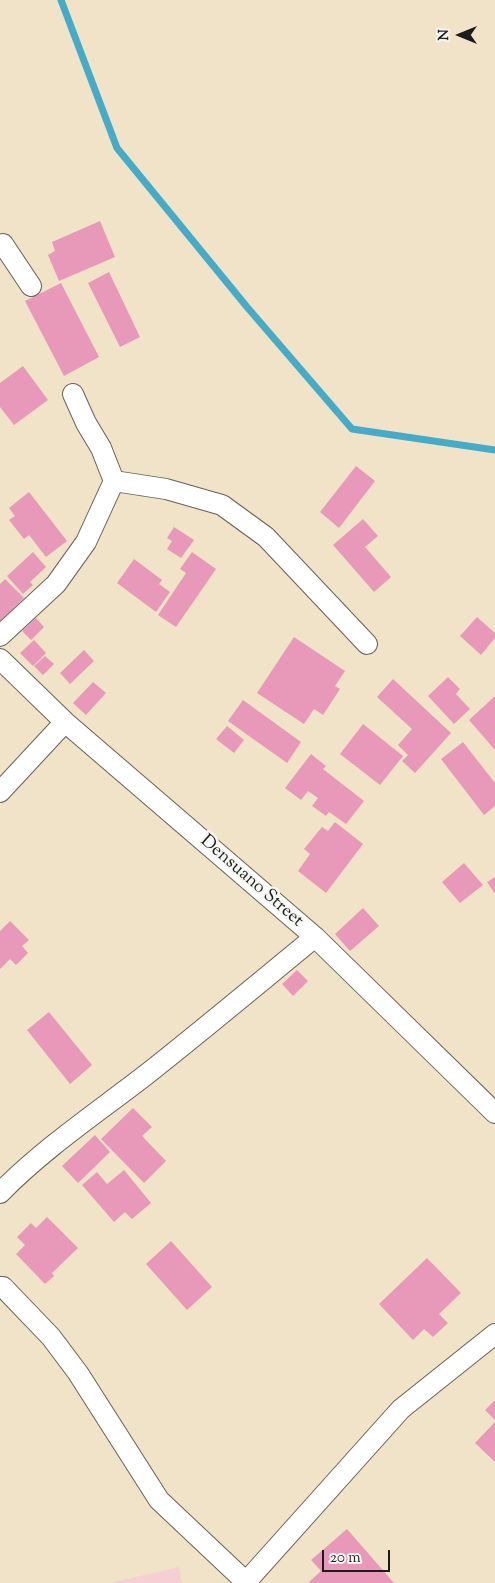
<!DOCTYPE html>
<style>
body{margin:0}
#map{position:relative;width:495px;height:1583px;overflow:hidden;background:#f0e3c7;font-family:"Sorts Mill Goudy",serif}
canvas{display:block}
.north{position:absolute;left:435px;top:10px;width:50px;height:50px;-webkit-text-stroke:4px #f6f6f2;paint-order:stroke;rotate:270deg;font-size:14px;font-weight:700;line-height:20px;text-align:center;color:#1c1c1c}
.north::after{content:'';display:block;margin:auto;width:18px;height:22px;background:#1c1c1c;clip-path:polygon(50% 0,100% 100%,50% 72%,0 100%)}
.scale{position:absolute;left:322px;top:1550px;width:68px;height:22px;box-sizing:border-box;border:2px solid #1c1c1c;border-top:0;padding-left:6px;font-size:15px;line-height:18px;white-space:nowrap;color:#1c1c1c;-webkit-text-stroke:4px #f6f6f2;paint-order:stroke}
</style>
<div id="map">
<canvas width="495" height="1583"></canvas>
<div class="north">N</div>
<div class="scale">20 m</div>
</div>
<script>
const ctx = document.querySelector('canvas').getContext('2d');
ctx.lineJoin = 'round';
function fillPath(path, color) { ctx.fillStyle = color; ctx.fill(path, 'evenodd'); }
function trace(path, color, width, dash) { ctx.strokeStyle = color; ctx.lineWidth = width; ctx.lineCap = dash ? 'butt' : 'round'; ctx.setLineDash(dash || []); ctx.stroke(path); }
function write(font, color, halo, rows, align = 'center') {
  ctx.font = font + ' "Sorts Mill Goudy",serif'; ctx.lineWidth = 5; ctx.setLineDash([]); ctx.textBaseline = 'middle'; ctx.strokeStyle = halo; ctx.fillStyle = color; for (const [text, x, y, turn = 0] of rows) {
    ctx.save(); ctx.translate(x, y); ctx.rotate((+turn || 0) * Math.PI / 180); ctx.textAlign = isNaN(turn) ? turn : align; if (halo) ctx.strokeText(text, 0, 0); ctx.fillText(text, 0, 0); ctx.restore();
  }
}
const built = new Path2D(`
 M 179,1567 L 182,1583 L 110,1583 Z`);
const stream = new Path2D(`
 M 61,0 L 117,148 L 247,307 L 352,429 L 495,450`);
const building = new Path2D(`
 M 100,221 L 115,257 L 59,281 L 48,255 L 55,251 L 52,242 Z
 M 109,272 L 140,337 L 120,347 L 88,283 Z
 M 61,283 L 99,357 L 64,376 L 25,301 Z
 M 23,366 L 48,400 L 14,425 L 0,407 L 0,383 Z
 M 356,466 L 375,481 L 339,528 L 320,512 Z
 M 29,492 L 67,541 L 46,557 L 29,535 L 24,539 L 9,520 L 15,516 L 9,508 Z
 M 363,519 L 378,536 L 365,547 L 391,577 L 374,592 L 333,545 Z
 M 174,527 L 194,540 L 181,558 L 167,549 L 172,541 L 167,538 Z
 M 33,552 L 46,567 L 30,582 L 33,585 L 23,594 L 7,576 Z
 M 192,552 L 216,569 L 176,627 L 158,615 L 186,573 L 180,569 Z
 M 134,559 L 162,580 L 159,584 L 170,592 L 156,612 L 117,583 Z
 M 5,579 L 24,598 L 0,622 L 0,584 Z
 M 477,617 L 495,633 L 495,638 L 481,655 L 460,636 Z
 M 36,618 L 44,627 L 31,640 L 22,631 Z
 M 294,637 L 345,671 L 335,686 L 340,689 L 323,715 L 314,709 L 304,724 L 257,693 Z
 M 34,640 L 46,653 L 33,666 L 20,653 Z
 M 84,650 L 94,661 L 70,684 L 60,673 Z
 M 45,656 L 54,664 L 43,675 L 34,666 Z
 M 448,677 L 460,689 L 456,694 L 470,709 L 454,724 L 428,696 Z
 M 393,679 L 451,733 L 415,773 L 402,761 L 408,755 L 398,745 L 412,729 L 377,697 Z
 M 93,682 L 106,693 L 86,715 L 73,703 Z
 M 495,696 L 495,750 L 469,720 Z
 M 243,700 L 301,742 L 287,763 L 228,721 Z
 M 363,724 L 403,756 L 380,785 L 340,754 Z
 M 227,726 L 244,740 L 234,753 L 216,739 Z
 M 463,742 L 495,783 L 495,806 L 484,815 L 441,759 Z
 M 311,754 L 326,766 L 323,769 L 364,801 L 346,824 L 329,812 L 326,816 L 312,806 L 318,798 L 308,791 L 301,800 L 285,788 Z
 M 335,822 L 363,844 L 326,893 L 298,871 L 310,854 L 304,849 L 322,827 L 328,831 Z
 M 464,863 L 483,885 L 460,903 L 442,882 Z
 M 495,877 L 495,894 L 487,882 Z
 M 363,908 L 379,926 L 350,951 L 335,934 Z
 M 10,921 L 29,940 L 22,946 L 28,953 L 16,965 L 10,959 L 0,969 L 0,931 Z
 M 297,970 L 308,981 L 293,996 L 282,984 Z
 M 49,1012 L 92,1065 L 70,1084 L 27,1030 Z
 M 133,1108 L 152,1127 L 142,1136 L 166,1161 L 144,1183 L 101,1139 Z
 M 95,1135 L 110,1152 L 78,1183 L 62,1166 Z
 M 124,1170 L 151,1203 L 132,1219 L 125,1212 L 114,1222 L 82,1185 L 97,1172 L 107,1184 Z
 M 47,1217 L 78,1248 L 52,1273 L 54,1276 L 45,1284 L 16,1254 L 25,1245 L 17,1237 L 31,1223 L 36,1228 Z
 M 171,1241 L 212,1287 L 187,1310 L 146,1264 Z
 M 427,1258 L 461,1293 L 439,1314 L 448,1323 L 433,1337 L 424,1329 L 413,1340 L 379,1304 Z
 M 495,1400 L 495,1420 L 485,1410 Z
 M 495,1422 L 495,1462 L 475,1443 Z
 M 347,1529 L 394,1583 L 310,1583 L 309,1582 L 321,1571 L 311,1560 Z`);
const minor = new Path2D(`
 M 0,246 L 3,244 L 31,286
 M 73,394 L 86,423 L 101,448 L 114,481 L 166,489 L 222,505 L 266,537 L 367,644
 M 0,636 L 56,584 L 86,542 L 114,481
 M 0,659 L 65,722 L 315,937 L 495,1113
 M 0,792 L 65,722
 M 0,1193 C 44,1148 98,1112 147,1074 C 204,1029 259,983 315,937
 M 0,1287 L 3,1287 L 51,1337 L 78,1373 L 159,1500 L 247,1583
 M 246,1582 L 401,1409 L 495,1334`);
const streetNames = [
 ["Densuano Street",251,882,41]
];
fillPath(built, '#f6cfd5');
trace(stream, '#46abc6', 7);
fillPath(building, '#e899b9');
trace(minor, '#666258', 22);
trace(minor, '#fff', 20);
write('18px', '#1c1c1c', '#f6f6f2', streetNames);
</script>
